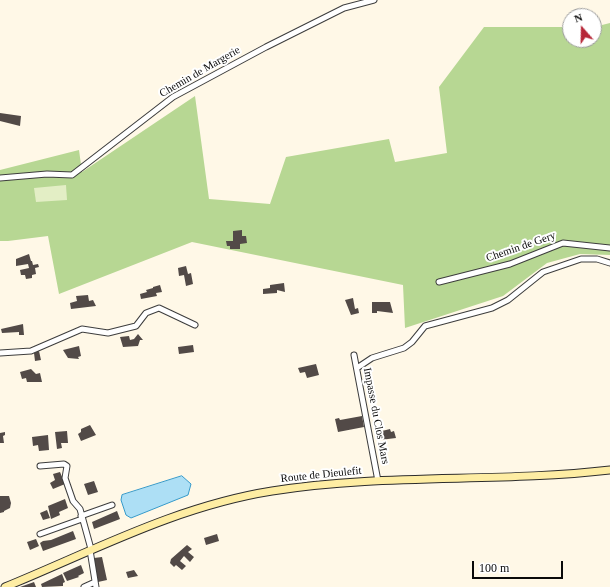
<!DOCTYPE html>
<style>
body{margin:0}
#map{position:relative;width:610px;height:587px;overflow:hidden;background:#fff8e7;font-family:"Times New Roman",serif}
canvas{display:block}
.north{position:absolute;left:562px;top:8px;width:40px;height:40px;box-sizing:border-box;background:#fff;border:1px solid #9d9d9d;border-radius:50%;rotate:340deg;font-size:11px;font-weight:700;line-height:16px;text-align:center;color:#0a0a0a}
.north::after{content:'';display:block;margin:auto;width:14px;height:18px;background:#b62637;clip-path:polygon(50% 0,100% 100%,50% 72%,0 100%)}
.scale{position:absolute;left:472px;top:561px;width:91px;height:18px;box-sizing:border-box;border:2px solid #0a0a0a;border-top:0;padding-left:5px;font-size:12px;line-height:14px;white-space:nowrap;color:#0a0a0a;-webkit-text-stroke:3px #fff;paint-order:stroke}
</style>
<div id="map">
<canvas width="610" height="587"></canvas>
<div class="north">N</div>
<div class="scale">100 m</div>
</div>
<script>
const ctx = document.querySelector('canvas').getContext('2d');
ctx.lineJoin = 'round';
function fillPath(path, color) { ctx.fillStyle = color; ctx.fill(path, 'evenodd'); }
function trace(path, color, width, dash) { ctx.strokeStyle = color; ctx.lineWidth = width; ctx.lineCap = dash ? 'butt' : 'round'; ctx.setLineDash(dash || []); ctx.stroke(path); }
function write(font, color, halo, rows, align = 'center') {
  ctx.font = font + ' "Times New Roman",serif'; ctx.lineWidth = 4; ctx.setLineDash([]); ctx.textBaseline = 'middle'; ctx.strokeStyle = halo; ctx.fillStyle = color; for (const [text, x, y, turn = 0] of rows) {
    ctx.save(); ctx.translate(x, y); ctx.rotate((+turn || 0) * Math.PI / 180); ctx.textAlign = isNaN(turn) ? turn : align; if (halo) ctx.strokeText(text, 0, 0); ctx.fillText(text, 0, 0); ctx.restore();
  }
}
const forest = new Path2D(`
 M 610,23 L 610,255 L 580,254 L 547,263 L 503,296 L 405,328 L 403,285 L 192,242 L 59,294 L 48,236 L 8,241 L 0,241 L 0,170 L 79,150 L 82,172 L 195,96 L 209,199 L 270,204 L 286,157 L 389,139 L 395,162 L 447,153 L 439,87 L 484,27 L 570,27 L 570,40 L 594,40 L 594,27 Z`);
const pitch = new Path2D(`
 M 66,185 L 67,200 L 36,202 L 34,188 Z`);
const water = new Path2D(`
 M 182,476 L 191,484 L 188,495 L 131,518 L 126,515 L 121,500 L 122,495 Z`);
const building = new Path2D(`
 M 0,113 L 21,116 L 20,126 L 0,121 Z
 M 242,230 L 242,236 L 246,236 L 247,243 L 240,244 L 240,249 L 230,249 L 230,246 L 227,246 L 226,241 L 233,241 L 233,231 Z
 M 29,254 L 31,261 L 32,261 L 33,265 L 38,264 L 39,267 L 35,268 L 36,274 L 32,275 L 32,278 L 26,279 L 25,275 L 21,275 L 20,270 L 29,268 L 28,264 L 16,266 L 16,259 Z
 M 186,266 L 188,274 L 191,273 L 193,284 L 186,286 L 184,275 L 179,276 L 178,268 Z
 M 284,283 L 285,292 L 277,290 L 277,293 L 263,294 L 263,289 L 270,288 L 270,285 Z
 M 160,285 L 162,292 L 156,293 L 157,296 L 141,299 L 140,294 L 147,292 L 146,290 L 153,288 L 153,287 Z
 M 88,295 L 89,301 L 93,300 L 96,306 L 71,309 L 70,303 L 77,301 L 76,296 Z
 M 353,298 L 355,309 L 358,308 L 359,313 L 351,315 L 345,300 Z
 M 372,302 L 390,302 L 393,313 L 377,311 L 377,313 L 372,313 Z
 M 23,324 L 24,335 L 19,335 L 19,332 L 2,333 L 1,329 Z
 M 138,334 L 143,340 L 140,340 L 138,346 L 123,347 L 120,337 L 129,336 L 130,340 L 134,339 Z
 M 193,345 L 194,352 L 179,354 L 178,347 Z
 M 79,346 L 81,356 L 78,357 L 79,359 L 68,358 L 63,350 Z
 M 39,351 L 41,360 L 35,361 L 34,353 Z
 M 316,364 L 319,375 L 307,378 L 305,372 L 300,373 L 298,368 Z
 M 31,369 L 36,374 L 40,373 L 42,382 L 27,382 L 26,378 L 22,379 L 20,372 Z
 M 362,416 L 364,427 L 338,432 L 335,419 L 339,418 L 340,420 Z
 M 90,425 L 96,435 L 81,441 L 78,434 L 81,432 L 81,429 Z
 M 390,429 L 391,432 L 394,431 L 396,438 L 380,440 L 378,432 Z
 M 67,431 L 68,443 L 61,443 L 62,448 L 57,449 L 55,432 Z
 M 5,432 L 5,435 L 3,436 L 4,443 L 0,443 L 0,433 Z
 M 48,435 L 49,450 L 39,451 L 38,445 L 33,446 L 32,437 Z
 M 60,472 L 65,484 L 53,489 L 50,483 L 55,480 L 53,474 Z
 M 94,481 L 98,492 L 88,495 L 84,484 Z
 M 0,496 L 9,496 L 11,503 L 10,508 L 4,511 L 4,512 L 0,513 Z
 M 65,499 L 68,508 L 59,512 L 60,515 L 51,519 L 48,506 Z
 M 47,510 L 50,518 L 43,520 L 40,513 Z
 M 117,511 L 120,519 L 94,529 L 92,522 Z
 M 73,531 L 76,539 L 43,551 L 40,543 L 43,541 L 51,540 Z
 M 217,534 L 219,541 L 206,545 L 204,538 Z
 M 36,539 L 39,546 L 30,550 L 27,542 Z
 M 187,545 L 192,549 L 188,552 L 194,557 L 190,562 L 184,556 L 180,561 L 186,566 L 182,570 L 176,565 L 174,567 L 170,563 L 171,559 Z
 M 102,557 L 107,580 L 98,582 L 94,558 Z
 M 81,565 L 84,573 L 78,576 L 79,577 L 67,581 L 63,573 Z
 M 134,570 L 138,576 L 128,578 L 126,572 Z
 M 62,574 L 65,582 L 63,583 L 63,586 L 42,587 L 41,584 Z
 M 34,582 L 36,587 L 20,587 Z`);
const minor = new Path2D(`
 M 0,178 L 47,174 L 72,175 L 173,97 L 266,47 L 344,8 L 374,0
 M 439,282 L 510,264 L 563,243 L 610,248
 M 0,353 L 31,351 L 82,329 L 108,333 L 136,326 L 146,313 L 159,308 L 195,325
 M 354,355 L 378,481
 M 357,368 L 372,358 L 404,348 L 412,342 L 425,326 L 492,308 L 508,300 L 543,272 L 581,259 L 597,259 L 610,263
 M 40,466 L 64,464 L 67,466 L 65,478 L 73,501 L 80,509 L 91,549
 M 81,516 L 112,505
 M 40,534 L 82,519
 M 90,550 L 96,587
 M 84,587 L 95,582`);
const secondary = new Path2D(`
 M 5,587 C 93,551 177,506 272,491 C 384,473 498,483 610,470`);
const streetNames = [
 ["Chemin de Margerie",200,72,-30],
 ["Chemin de Gery",521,247,-19],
 ["Impasse du Clos Mars",376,416,79],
 ["Route de Dieulefit",321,475,-6]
];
fillPath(forest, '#b7d793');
fillPath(pitch, '#e3eec5');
fillPath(water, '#addff5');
trace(water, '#369aca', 1);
fillPath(building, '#524a47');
trace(minor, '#3d3d3d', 7);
trace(secondary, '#2c2c2c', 9);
trace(minor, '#fff', 5);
trace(secondary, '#feeda3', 7);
write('11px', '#0a0a0a', '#fff', streetNames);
</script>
